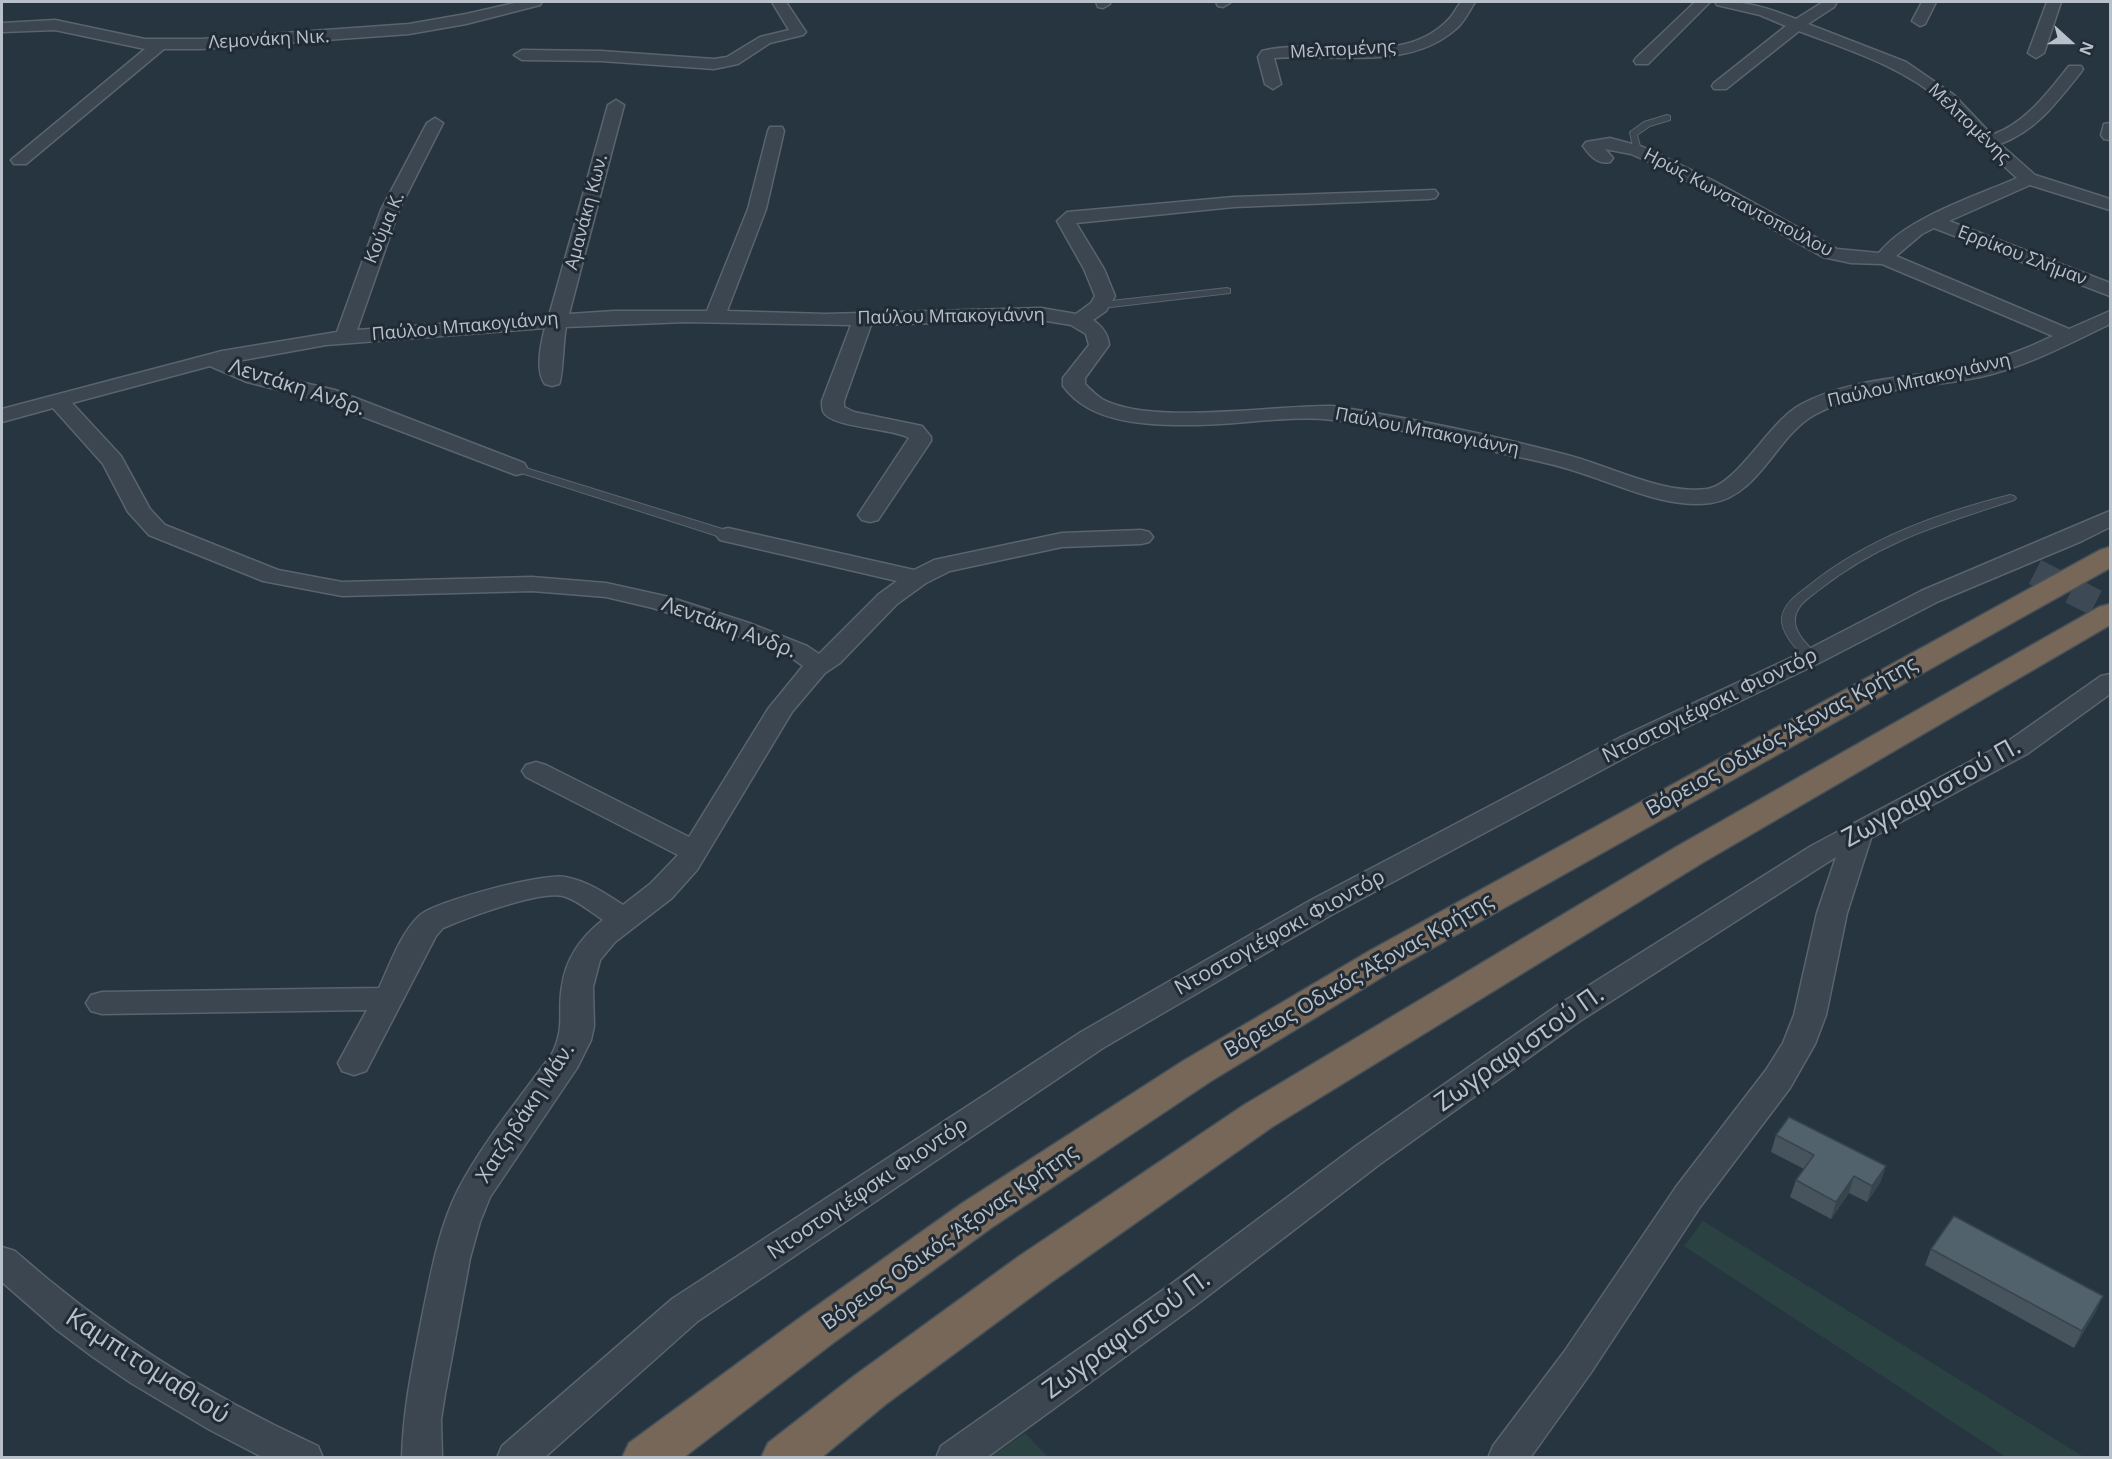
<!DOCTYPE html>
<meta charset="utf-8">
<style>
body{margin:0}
#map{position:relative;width:2112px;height:1459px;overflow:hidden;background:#273540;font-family:"Open Sans",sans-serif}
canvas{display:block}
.frame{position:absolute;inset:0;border:3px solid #b8c1ca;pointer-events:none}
.north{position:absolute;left:2040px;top:12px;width:60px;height:60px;-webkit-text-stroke:4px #202b35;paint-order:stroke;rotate:111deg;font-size:16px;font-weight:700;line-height:24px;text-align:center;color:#b8c1ca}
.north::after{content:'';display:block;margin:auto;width:21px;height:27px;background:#b8c1ca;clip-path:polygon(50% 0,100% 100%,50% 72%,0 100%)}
</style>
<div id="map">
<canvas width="2112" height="1459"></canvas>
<div class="frame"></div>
<div class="north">N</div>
</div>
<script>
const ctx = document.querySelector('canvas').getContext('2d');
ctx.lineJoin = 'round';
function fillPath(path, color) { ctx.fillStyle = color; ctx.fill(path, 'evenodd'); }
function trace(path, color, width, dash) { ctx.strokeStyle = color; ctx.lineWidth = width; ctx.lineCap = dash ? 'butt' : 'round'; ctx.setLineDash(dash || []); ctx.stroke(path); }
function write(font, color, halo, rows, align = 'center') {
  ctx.font = font + ' "Open Sans",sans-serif'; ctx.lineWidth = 6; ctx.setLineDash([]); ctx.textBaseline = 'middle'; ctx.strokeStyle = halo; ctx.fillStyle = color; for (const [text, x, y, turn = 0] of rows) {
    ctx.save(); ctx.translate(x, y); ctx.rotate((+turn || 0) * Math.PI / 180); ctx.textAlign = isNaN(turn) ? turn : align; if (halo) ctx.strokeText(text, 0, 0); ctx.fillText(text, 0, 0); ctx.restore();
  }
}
const green = new Path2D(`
 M 1703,1221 L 2084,1457 L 2006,1457 L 1684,1246 Z
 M 1025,1433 L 1048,1457 L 990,1457 Z`);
const streetTunnel = new Path2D(`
 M 2035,572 L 2110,610`);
const lane = new Path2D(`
 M 1667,115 L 1670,116 L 1670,120 L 1650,126 L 1637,135 L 1641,150 L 1634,152 L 1630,132 L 1644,122 Z
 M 1227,288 L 1230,289 L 1230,293 L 1102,308 L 1097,305 L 1102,302 Z
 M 516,465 L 732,532 L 734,535 L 728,539 L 724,538 L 512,470 L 510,468 Z
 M 2010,495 L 2014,496 L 2016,498 L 2014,500 C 1940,525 1883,540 1820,589 C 1810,597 1796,605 1795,619 C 1794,635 1810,646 1818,657 L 1817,660 L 1807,660 C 1797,649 1781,634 1782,618 C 1784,602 1800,593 1811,584 C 1869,538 1939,513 2010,495 Z`);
const street = new Path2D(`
 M 519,2 L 542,2 L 540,5 L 466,24 L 409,34 L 201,49 L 164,49 L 26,164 L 14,164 L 11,160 L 145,49 L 55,30 L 2,32 L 2,23 L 55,20 L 145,39 L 201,39 L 409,24 L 466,14 Z
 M 772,2 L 786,2 L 806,32 L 803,35 L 770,43 L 738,64 L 714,69 L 601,61 L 522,60 L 514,55 L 522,50 L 601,51 L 714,59 L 727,57 L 760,37 L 789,30 Z
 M 1096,2 L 1110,2 L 1110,4 L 1103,8 L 1098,7 Z
 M 1216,2 L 1230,2 L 1230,3 L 1223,7 L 1218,6 Z
 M 1461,2 L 1475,2 C 1469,11 1465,21 1457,28 C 1409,72 1333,53 1274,58 L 1281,84 L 1273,89 L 1265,84 L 1258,57 L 1262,51 C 1321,36 1399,69 1447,21 C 1453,16 1456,8 1461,2 Z
 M 1695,2 L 1710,2 L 1648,64 L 1636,64 L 1634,61 L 1636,58 Z
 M 1715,2 C 1743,0 1769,8 1796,19 L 1823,2 L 1835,2 L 1836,4 L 1834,7 L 1808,24 L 1906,62 L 1954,95 L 1992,135 C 2026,123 2048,92 2069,66 L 2081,66 L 2083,69 L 2081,72 C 2058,101 2036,131 2000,144 L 2035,175 L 2110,199 L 2110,210 L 2030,185 L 1949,221 L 2110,283 L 2110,296 L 1934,228 L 1922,234 L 1896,256 L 2069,329 L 2110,311 L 2110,324 C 2068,344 2026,367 1980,377 C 1927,388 1866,387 1816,414 C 1776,435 1760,496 1711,503 C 1667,509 1622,486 1581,473 C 1558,465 1534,460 1510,455 C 1452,442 1393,426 1333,420 C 1287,415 1240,425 1193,425 C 1150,425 1091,425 1063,386 L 1063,378 L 1089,345 L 1086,334 L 1071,325 L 1041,320 L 871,325 L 844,401 L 844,407 L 854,412 L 922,426 L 931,437 L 931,441 L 878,520 L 870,522 L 862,520 L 858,515 L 909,438 C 894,428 829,428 823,411 C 822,409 822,403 822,401 L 851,325 L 685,322 L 566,327 C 563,340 563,379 559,384 L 552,386 L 545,384 C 535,371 541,343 545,328 L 326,345 L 232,362 L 261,373 L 335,390 L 524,463 L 527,468 L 524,473 L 516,475 L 319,400 L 247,382 L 210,366 L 72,403 L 121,456 L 150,509 L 165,525 L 278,570 L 342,582 L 532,577 L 606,583 L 669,597 L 749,623 L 807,646 L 819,654 L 879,594 L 897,581 L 720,540 L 716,535 L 720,530 L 728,528 L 914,570 L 934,560 L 1062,533 L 1141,530 L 1149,532 L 1153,537 L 1149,542 L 1141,544 L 1062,547 L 950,571 L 926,583 L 897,604 L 840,663 L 825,673 L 792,712 L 697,870 L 672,898 L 615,942 L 600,960 L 593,987 L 594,1026 L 591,1040 L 577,1068 L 490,1197 L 480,1222 L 470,1258 L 445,1394 L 441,1419 L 442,1458 L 402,1458 C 403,1409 413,1364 422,1317 C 431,1274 438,1230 458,1190 C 483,1142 520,1098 552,1054 C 566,1025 557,1014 562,986 C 566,958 581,937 603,920 C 591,912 577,900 563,896 C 540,890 466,918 443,928 L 436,936 L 366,1071 L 354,1075 L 342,1071 L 338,1063 L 367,1010 L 102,1014 L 91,1011 L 86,1003 L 91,995 L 102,992 L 379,988 C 390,965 400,934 419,916 C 435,901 543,873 565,877 C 587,881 605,893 623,905 L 650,884 L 678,855 L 526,777 L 522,771 L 526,765 L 536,762 L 546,765 L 689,837 L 768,709 L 803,666 L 789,656 L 731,633 L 653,608 L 606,597 L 532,591 L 342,596 L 263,581 L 149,535 L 128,512 L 103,464 L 53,408 L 2,422 L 2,409 L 222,351 L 337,332 L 381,210 L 427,123 L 435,118 L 443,123 L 399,210 L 357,330 L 549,316 L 608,105 L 616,100 L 624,105 L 569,314 L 614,311 L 707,311 L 748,209 L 768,131 L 770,127 L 782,127 L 784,131 L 766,209 L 727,311 L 825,314 L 1041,308 L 1076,314 L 1091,303 L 1095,296 L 1084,269 L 1057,221 L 1067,212 L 1234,197 L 1435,190 L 1438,194 L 1435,198 L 1429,199 L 1234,207 L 1076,223 L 1104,269 L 1115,296 L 1106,311 L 1093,320 C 1103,327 1108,334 1109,345 L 1085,378 L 1085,384 C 1090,389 1096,395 1102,399 C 1152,426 1273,405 1332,406 C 1411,418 1491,435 1567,455 C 1610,466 1664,495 1707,489 C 1737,485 1769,422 1800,405 C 1849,378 1910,378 1963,368 C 1994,361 2024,350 2053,336 L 1882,264 L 1851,263 L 1823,257 L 1665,169 L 1631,154 L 1605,149 L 1613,158 L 1610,162 C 1598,165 1590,156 1583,146 L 1586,142 L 1610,138 L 1643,147 L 1714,181 L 1837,249 L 1879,253 C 1906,218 1976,196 2017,178 C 1990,155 1969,126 1943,102 C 1902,66 1848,50 1799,31 L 1726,89 L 1714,89 L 1712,86 L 1714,83 L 1786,26 L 1760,15 L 1717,5 Z
 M 1922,2 L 1936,2 L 1925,24 L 1920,26 L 1912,21 Z
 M 2047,2 L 2061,2 L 2044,53 L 2036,58 L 2028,53 Z
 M 2110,123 L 2110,140 L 2104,139 L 2101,135 L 2104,124 Z
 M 2110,511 L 2110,527 L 2082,541 L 1939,601 L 1821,662 L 1641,749 L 1333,914 L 1103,1048 L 698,1321 L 544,1458 L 497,1458 L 502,1446 L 672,1299 L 1081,1032 L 1311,900 L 1621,737 L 1803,652 L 1921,591 Z
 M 2110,674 L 2110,694 L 2027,754 L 1871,838 L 1847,913 L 1826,1015 L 1815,1044 L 1790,1088 L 1700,1207 L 1590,1374 L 1530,1458 L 1488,1458 L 1493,1446 L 1564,1352 L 1676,1187 L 1766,1070 L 1783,1043 L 1794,1015 L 1817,913 L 1836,857 L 1580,1021 L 1380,1164 L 1196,1305 L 986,1458 L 936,1458 L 941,1446 L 1170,1285 L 1356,1146 L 1558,1005 L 1811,846 L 2007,742 L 2101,676 Z
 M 2,1247 L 15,1251 C 106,1332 207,1395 318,1446 L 323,1458 L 264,1458 L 210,1430 L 131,1383 L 93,1357 L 57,1330 L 2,1282 Z`);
const highway = new Path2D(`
 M 2110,547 L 2110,568 L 1397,968 L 1211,1081 L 991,1228 L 833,1343 L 683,1458 L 622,1458 L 629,1443 L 801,1317 L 961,1204 L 1183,1061 L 1371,950 L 2100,550 Z
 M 2110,604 L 2110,625 L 1702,863 L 1272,1127 L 1050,1283 L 886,1404 L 821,1458 L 761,1458 L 768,1443 L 854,1376 L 1018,1257 L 1244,1105 L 1676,847 L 2099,607 Z`);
const wall = new Path2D(`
 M 1776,1135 L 1886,1166 L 1880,1183 L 1867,1202 L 1849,1193 L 1831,1219 L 1790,1197 L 1796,1180 L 1804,1169 L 1771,1152 Z
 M 1931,1249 L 2103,1296 L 2095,1313 L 2074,1348 L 1925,1265 Z`);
const shadedWall = new Path2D(`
 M 1886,1166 L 1880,1183 L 1867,1202 L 1872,1186 Z
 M 1854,1176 L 1849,1193 L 1831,1219 L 1836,1202 Z
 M 2103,1296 L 2095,1313 L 2074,1348 L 2082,1331 Z`);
const building = new Path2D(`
 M 1789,1117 L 1886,1166 L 1872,1186 L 1854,1176 L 1836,1202 L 1796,1180 L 1814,1155 L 1776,1135 Z
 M 1954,1216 L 2103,1296 L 2082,1331 L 1931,1249 Z`);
const farStreetnames = [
 ["Λεμονάκη Νικ.",269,40,-3],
 ["Μελπομένης",1343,50,-3],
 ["Μελπομένης",1969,124,44],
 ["Ηρώς Κωνσταντοπούλου",1738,203,28],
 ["Αμανάκη Κων.",587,212,-75],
 ["Κούμα Κ.",385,228,-67],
 ["Ερρίκου Σλήμαν",2022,256,21],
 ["Παύλου Μπακογιάννη",951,317,-1],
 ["Παύλου Μπακογιάννη",465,327,-5],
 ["Παύλου Μπακογιάννη",1919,381,-13],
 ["Παύλου Μπακογιάννη",1427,432,11]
];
const streetNames = [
 ["Λεντάκη Ανδρ.",297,388,18],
 ["Λεντάκη Ανδρ.",729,628,20],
 ["Ντοστογιέφσκι Φιοντόρ",1710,706,-26],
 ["Βόρειος Οδικός Άξονας Κρήτης",1782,737,-29],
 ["Ντοστογιέφσκι Φιοντόρ",1280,933,-29],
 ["Βόρειος Οδικός Άξονας Κρήτης",1359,976,-30],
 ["Χατζηδάκη Μάν.",526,1113,-57],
 ["Ντοστογιέφσκι Φιοντόρ",868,1189,-34],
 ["Βόρειος Οδικός Άξονας Κρήτης",950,1238,-35]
];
const nearStreetnames = [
 ["Ζωγραφιστού Π.",1932,793,-29],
 ["Ζωγραφιστού Π.",1520,1049,-35],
 ["Ζωγραφιστού Π.",1127,1335,-36],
 ["Καμπιτομαθιού",147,1367,33]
];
fillPath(green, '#2a4342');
trace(streetTunnel, '#3d4a55', 27, [27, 14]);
trace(lane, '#59646d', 2);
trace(street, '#59646d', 3);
trace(highway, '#46515a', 3);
fillPath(lane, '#3b4650');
fillPath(street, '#3b4650');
fillPath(highway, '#766758');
fillPath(wall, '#47545e');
fillPath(shadedWall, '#39454c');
fillPath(building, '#52626d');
trace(building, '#39454c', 1.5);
write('18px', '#b8c1ca', '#202b35', farStreetnames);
write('21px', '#b8c1ca', '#202b35', streetNames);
write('26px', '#b8c1ca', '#202b35', nearStreetnames);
</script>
